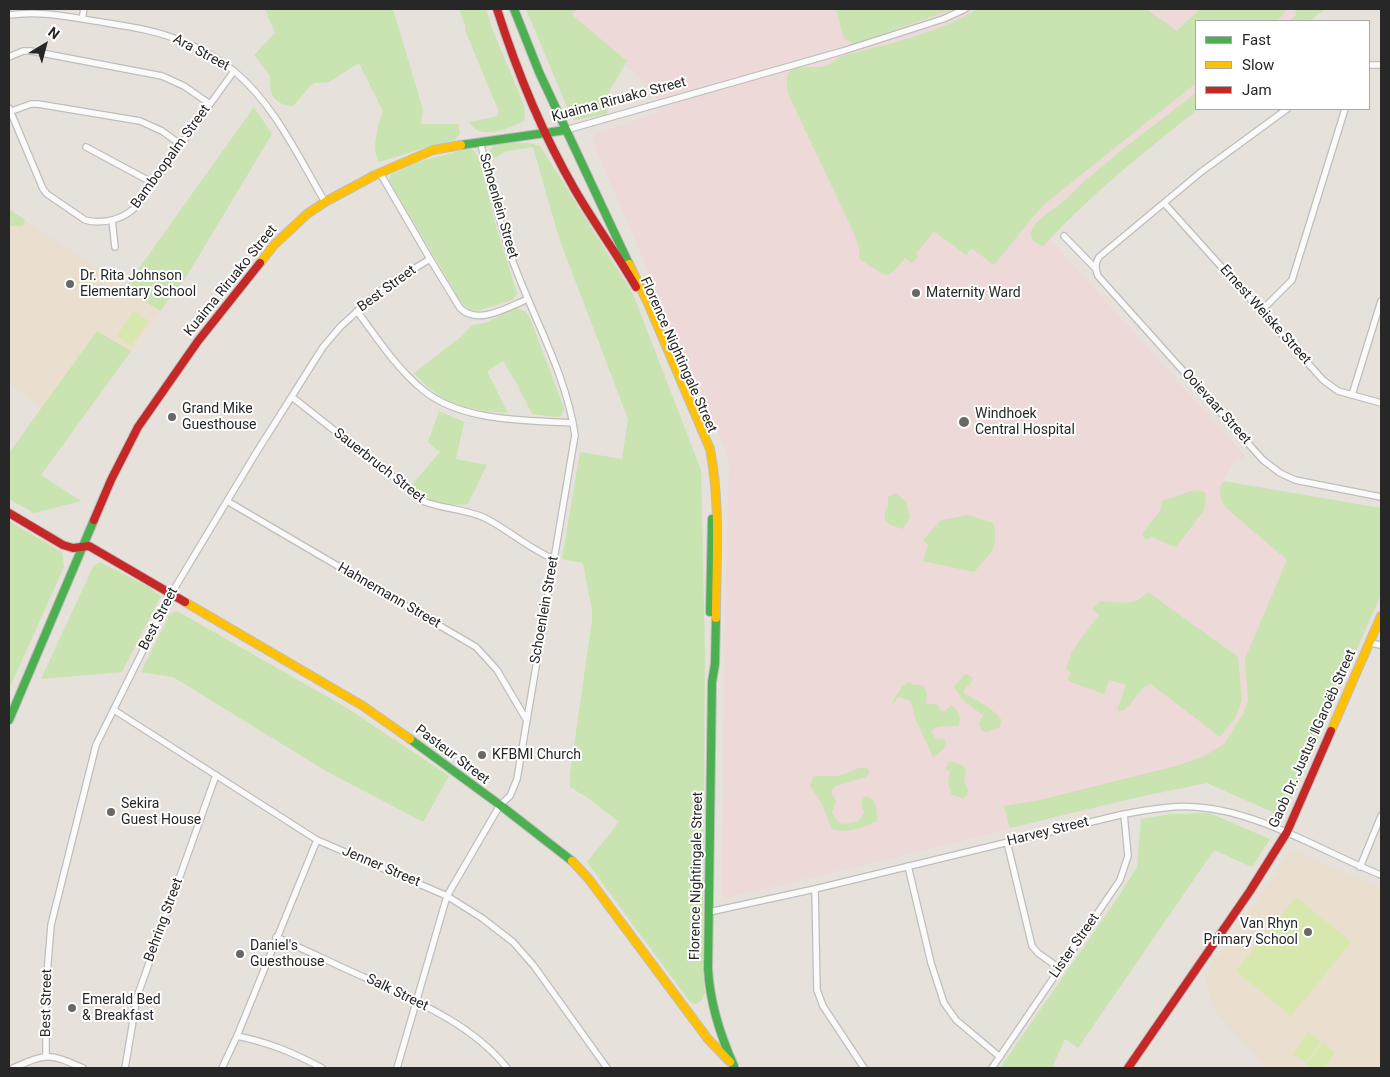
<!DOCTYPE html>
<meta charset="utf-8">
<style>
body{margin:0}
#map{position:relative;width:1390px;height:1077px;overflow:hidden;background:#e6e1db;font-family:Roboto,sans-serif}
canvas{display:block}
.frame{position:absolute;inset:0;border:10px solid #272727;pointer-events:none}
.legend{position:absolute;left:1195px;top:20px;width:175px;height:90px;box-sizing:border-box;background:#fff;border:1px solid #a9a9a9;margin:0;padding:6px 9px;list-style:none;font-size:15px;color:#272727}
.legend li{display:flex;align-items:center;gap:10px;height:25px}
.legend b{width:25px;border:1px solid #a9a9a9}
.north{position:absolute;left:20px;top:20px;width:50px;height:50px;-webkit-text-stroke:4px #fff;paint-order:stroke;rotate:37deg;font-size:14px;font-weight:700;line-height:20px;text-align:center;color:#272727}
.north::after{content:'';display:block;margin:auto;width:18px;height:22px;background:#272727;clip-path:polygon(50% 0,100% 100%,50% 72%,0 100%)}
</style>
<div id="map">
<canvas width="1390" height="1077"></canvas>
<div class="frame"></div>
<ul class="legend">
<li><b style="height:6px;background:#4caf50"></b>Fast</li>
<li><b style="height:6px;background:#ffc107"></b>Slow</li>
<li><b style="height:6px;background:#c62828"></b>Jam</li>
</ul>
<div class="north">N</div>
</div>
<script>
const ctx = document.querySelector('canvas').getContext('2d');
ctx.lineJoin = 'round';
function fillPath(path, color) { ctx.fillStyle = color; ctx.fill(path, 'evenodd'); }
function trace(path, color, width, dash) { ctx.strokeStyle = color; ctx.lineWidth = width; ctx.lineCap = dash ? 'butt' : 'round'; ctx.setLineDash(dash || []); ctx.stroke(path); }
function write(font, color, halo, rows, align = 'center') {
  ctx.font = font + ' Roboto,sans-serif'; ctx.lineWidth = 4; ctx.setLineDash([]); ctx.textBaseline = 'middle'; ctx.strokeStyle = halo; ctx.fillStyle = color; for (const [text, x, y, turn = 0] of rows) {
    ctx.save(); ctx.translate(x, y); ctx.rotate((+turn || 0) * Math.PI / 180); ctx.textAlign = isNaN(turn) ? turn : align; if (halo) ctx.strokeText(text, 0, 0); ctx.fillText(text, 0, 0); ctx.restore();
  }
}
const education = new Path2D(`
 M 25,220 L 160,311 L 131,351 L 97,331 L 42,409 L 9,383 L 9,226 L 23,226 Z
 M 1292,850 L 1381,888 L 1381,1068 L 1267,1068 L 1219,1016 L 1209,994 L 1205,975 Z`);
const medical = new Path2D(`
 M 571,9 L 1310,9 L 1294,21 L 1196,21 L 1196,97 L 1053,207 L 1066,221 L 1050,239 L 1246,457 L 1234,462 L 1223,481 L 1381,508 L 1381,595 L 1286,811 L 1277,814 L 1207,783 L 1134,798 L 727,898 L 722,893 L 724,660 L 729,464 L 728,456 L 592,140 L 596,134 L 660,112 L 653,89 L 566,15 Z`);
const green = new Path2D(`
 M 265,9 L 393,9 L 423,110 L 421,124 L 458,124 L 460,133 L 455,140 L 431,146 L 379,162 C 371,148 378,126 383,111 L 359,63 L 329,82 L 315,83 L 310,86 L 293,106 C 273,105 269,93 270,75 L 254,55 L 275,33 Z
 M 459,9 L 486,9 L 493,31 L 522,100 L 525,111 L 524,121 C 510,128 478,142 470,122 L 497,116 L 499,112 L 465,30 L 466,28 Z
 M 526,9 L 577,9 L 572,15 L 627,61 L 610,90 L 607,114 L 576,120 L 572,119 Z
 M 836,9 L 954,9 L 854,44 L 844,38 Z
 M 977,9 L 1146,9 L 1177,31 L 1200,9 L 1286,9 L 1283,15 L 1276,21 L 1196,21 L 1196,83 L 1042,206 L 994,265 L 971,248 L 966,255 L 934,231 L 916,254 L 919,256 L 912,263 L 905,258 L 895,270 L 887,275 L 883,274 L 859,259 L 859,248 L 853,231 L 790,98 C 787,89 783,74 794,69 C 801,66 811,68 819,67 C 827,66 833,62 840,57 C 885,44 938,34 977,9 Z
 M 1295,9 L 1325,9 L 1309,21 L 1289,21 L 1296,16 Z
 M 1196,93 L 1196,109 L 1198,109 C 1144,152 1090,195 1043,246 C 1038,244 1030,240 1031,233 C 1034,220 1051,212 1060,204 C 1072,194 1082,183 1094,173 C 1127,145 1162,119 1196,93 Z
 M 254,107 L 272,134 L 188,274 L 160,311 L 125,288 Z
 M 512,143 L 529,143 L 540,146 L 633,294 L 701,470 L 705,653 L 703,928 L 703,974 L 705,993 L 702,1000 L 696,1004 L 690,1002 L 587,862 L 619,822 L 588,798 L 570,787 L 570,774 L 592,620 L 592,610 L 583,563 L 562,559 L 580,452 L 622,459 L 628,419 L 559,238 L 533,147 L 507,151 L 496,157 L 491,158 L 488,153 L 495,144 Z
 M 470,148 L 475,152 L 479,158 L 497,230 L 517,293 L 513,300 L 478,311 L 469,310 L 461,302 L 389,180 L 391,174 L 418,162 Z
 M 9,209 L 25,220 L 23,226 L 9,226 Z
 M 516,308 L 525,311 L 530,318 L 564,408 L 561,416 L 556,417 L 532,414 L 516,382 L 503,361 L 487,371 L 508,413 C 462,409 448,409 414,373 L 462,336 L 472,325 L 485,323 Z
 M 97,331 L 131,351 L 41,475 L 81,501 L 34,513 L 9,499 L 9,453 Z
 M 439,411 L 464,422 L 456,459 L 487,465 L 468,504 C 443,507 430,503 411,486 L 440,452 L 428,442 Z
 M 1223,481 L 1381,508 L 1381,594 L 1286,811 L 1277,814 L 1207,783 L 1134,798 L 1010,828 L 1004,806 L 1040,800 L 1176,766 L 1204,756 L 1224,744 L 1243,714 L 1248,701 L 1245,659 L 1287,560 L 1225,507 C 1220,498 1218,490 1223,481 Z
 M 1194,490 L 1204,492 L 1206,496 L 1204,510 L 1179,543 L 1175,547 L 1152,537 L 1146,540 L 1142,534 L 1160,511 L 1162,501 Z
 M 896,493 L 906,502 L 910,517 L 903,529 L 890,525 L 885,519 L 885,511 L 888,507 L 888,497 Z
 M 968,515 L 993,523 C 1000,547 989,555 974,572 L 923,561 L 928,545 L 923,540 L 941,520 Z
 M 9,521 L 62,552 L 64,567 L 9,689 Z
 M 100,562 L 147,586 L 161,596 L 122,672 L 41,679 L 93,567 Z
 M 1148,592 L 1238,657 L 1242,700 L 1235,718 L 1220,737 L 1151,684 C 1138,687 1133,705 1123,711 L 1117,711 L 1126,685 L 1109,680 L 1104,694 L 1071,682 L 1068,680 L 1071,673 L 1066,669 L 1072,651 L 1099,615 L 1092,609 L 1100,601 C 1119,602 1135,607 1148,592 Z
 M 177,611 L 347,708 L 449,776 L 423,822 L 326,771 L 173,677 L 141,672 L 170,614 Z
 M 965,674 L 972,677 L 973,680 L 964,690 L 964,694 C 977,700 991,707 1001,719 L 1000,727 L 987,732 L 982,731 L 979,724 L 983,715 C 971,707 961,700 954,687 Z
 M 909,682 L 914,685 L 923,685 L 927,694 L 926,703 L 937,705 L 941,711 L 945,711 L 952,705 C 958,710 961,717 959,725 C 950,729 938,722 931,732 L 936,739 L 943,738 C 950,746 940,753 933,757 L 915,718 L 911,701 L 899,697 L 892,704 L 892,702 L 903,685 Z
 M 950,761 L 961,765 L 966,769 L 964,782 L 968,790 L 967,795 L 963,799 L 951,794 L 948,780 L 950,772 L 945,769 Z
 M 859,768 L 866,768 L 869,770 L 869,773 L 866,777 L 835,786 L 831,791 L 836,801 L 832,812 C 838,827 844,825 858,821 L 864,813 C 862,806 859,801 866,796 C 878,799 876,810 877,821 C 863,827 848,834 832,829 L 821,802 L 810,786 L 813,777 L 818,776 L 839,776 Z
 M 1209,813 L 1270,839 L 1252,867 L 1214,850 L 1078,1048 L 1065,1039 L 1053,1066 L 1056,1068 L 1000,1068 L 1123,890 L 1137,867 L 1141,819 L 1170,814 Z`);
const pitch = new Path2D(`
 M 134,311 L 149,321 L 131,346 L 117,336 Z
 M 1296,897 L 1351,942 L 1291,1016 L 1236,971 Z
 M 1308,1032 L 1321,1042 L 1306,1063 L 1293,1054 Z
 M 1323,1043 L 1335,1053 L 1324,1068 L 1312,1068 L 1307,1064 Z`);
const street = new Path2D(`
 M 9,15 C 42,10 74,18 107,23 C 132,27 158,31 181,41 C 199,48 219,59 234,71 C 275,105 299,158 325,202
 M 82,19 L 84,9
 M 9,57 L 23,51 L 31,51 L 162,76 L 184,86 L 210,104
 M 1369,65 L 1381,65
 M 9,108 L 43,189 L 47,194 L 85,220 C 104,225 126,219 138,204 L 234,71
 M 1287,109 L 1201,172 L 1099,257 C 1095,264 1095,268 1098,276 L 1263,460 L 1280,473 L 1295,480 L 1381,497
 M 9,112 L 31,104 L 38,104 L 140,121 L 162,131 L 180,144
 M 566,130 L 843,51 L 943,19 L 965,9
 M 86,147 L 153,183
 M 380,173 L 430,259 L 460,308 C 478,326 508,307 528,299
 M 1164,203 L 1323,380 L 1338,391 L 1381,403
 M 112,220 L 115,247
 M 1064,236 L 1096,269
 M 1262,310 L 1292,280 L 1345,109
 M 357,311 C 377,338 397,369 423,390 C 462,422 525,420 573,423
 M 1352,395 L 1381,301
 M 292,397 L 425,502 C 444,509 466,509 485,518 C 509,530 529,549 554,559
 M 227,501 L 476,647 L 497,670 L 526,719
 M 1369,643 L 1381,645
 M 114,710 L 317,840 L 447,896 L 482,918 L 513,942 L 534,966 L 607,1068
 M 1007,842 L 1032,946 L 1038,953 L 1059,968
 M 908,866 L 931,963 L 944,1003 L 956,1020 L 1000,1057
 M 1360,867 L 1381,816
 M 815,889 L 817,990 L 823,1006 L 864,1068
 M 709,912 L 815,889 L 1124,814 C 1148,810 1172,805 1196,807 C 1259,811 1323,852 1381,875
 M 276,937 C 306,950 336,965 366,978 C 416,1001 472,1024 507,1068
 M 237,1036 C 270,1043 292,1052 322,1068
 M 46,1055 L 46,987 L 51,925 L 96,745 L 171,594 L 256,453 L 323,347 L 340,327 L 375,295 L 394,281 L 430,259
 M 13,1068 C 48,1053 48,1053 83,1068
 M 125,1068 L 137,997 L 216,775
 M 222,1068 L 237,1036 L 317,840
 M 397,1068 L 447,896 L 500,805 L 510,796 L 517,779 L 575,435 C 566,374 534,319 513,262 C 499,223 490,181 480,141
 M 992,1068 L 1120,880 L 1128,856 L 1124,814`);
const fast = new Path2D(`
 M 514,9 L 539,72 L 629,264
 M 461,145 L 566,130
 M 710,612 L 712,519
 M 716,618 L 715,664 L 712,682 L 708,969 C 710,1003 720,1035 734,1066
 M 9,720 L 94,520
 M 410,739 L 500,805 L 572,861`);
const slow = new Path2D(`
 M 260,263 L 274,245 L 307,214 L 325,202 L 375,175 L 433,150 L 461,145
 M 629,264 L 647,301 L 710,449 C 721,505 716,562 716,618
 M 185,602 L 363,706 L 410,739
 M 1331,731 L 1381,616
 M 572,861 L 588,878 L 708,1039 L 730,1062`);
const jam = new Path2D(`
 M 497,9 C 517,72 542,133 575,190 C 594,223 617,254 636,287
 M 9,513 L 63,545 L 73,548 L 89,546 L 185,602
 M 94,520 L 111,480 L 138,427 L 198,341 L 260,263
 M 1128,1068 L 1250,891 L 1287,832 L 1331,731`);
const markers = [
 [70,284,5,"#6a6866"],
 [916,293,5,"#6a6866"],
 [172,417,5,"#6a6866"],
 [964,422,6,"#6a6866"],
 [482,755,5,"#6a6866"],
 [111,812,5,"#6a6866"],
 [1308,932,5,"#6a6866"],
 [240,954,5,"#6a6866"],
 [72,1008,5,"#6a6866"]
];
const streetNames = [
 ["Ara Street",201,53,28],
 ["Kuaima Riruako Street",619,100,-15],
 ["Bamboopalm Street",171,157,-54],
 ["Schoenlein Street",498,206,74],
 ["Kuaima Riruako Street",231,281,-51],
 ["Best Street",387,289,-36],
 ["Ernest Weiske Street",1265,315,48],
 ["Florence Nightingale Street",678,355,66],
 ["Ooievaar Street",1216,407,48],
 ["Sauerbruch Street",379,466,38],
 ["Hahnemann Street",389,596,30],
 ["Schoenlein Street",545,610,-80],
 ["Best Street",159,619,-63],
 ["Gaob Dr. Justus ǁGaroëb Street",1313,739,-66],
 ["Pasteur Street",452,755,37],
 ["Harvey Street",1048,832,-14],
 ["Jenner Street",381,867,23],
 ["Florence Nightingale Street",697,876,-89],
 ["Behring Street",164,920,-70],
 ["Lister Street",1075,946,-55],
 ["Salk Street",397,993,26],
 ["Best Street",47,1003,-89]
];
const poiNames = [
 ["Dr. Rita Johnson",80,276],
 ["Elementary School",80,292],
 ["Maternity Ward",926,293],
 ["Grand Mike",182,409],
 ["Guesthouse",182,425],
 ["Windhoek",975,414],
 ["Central Hospital",975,430],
 ["KFBMI Church",492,755],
 ["Sekira",121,804],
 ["Guest House",121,820],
 ["Van Rhyn",1298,924,"right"],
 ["Primary School",1298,940,"right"],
 ["Daniel's",250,946],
 ["Guesthouse",250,962],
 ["Emerald Bed",82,1000],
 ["& Breakfast",82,1016]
];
fillPath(education, '#eadfce');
fillPath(medical, '#edd9d8');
fillPath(green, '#c9e3b1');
fillPath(pitch, '#d6e8ae');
trace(street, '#bfbdbd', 8);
trace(fast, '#bfbdbd', 10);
trace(slow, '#bfbdbd', 10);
trace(jam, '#bfbdbd', 10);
trace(street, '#fbfafa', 5.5);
trace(fast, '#4caf50', 8);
trace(slow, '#ffc107', 8);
trace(jam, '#c62828', 8);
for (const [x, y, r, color] of markers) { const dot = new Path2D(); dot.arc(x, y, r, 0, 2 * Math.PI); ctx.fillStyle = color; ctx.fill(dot); trace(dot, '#fff', 2); }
write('14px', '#272727', '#fff', streetNames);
write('14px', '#272727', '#fff', poiNames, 'left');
</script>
